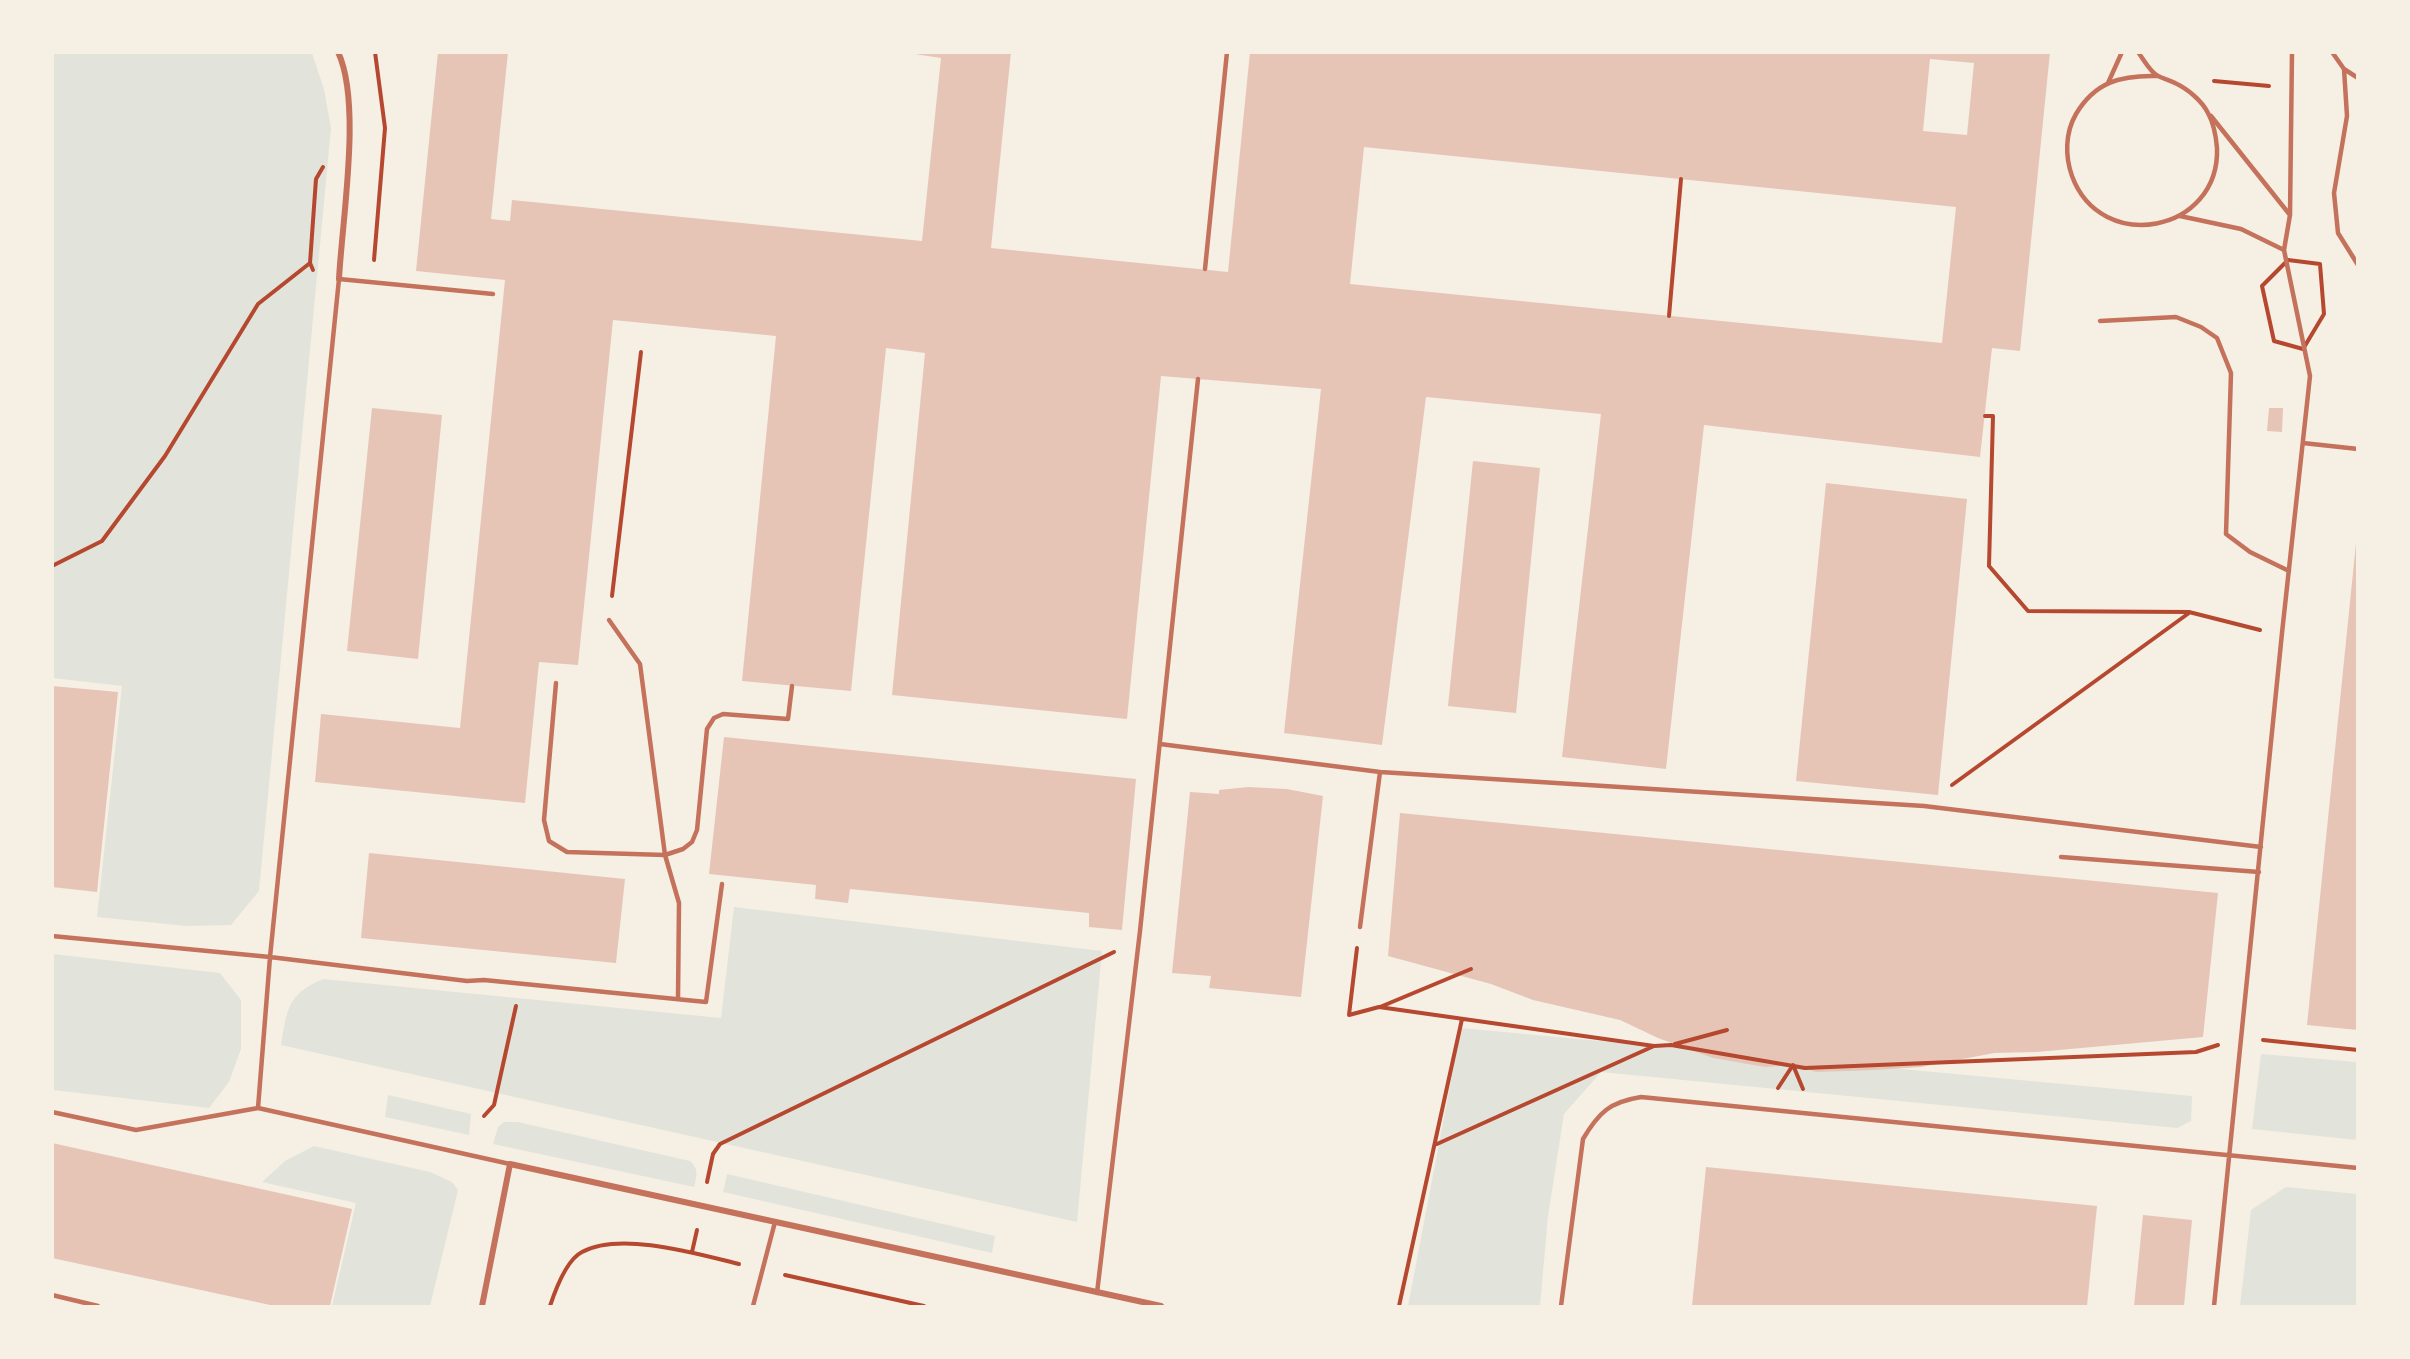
<!DOCTYPE html>
<style>
body{margin:0}
#map{position:relative;width:2410px;height:1359px;overflow:hidden;background:#f6efe4;font-family:"Roboto Condensed",sans-serif}
canvas{display:block}
.frame{position:absolute;inset:0;border:54px solid #f6efe4;pointer-events:none}
</style>
<div id="map">
<canvas width="2410" height="1359"></canvas>
<div class="frame"></div>
</div>
<script>
const ctx = document.querySelector('canvas').getContext('2d');
ctx.lineJoin = 'round';
function fillPath(path, color) { ctx.fillStyle = color; ctx.fill(path, 'evenodd'); }
function trace(path, color, width, dash) { ctx.strokeStyle = color; ctx.lineWidth = width; ctx.lineCap = dash ? 'butt' : 'round'; ctx.setLineDash(dash || []); ctx.stroke(path); }
const green = new Path2D(`
 M 53,53 L 312,53 L 324,89 L 331,128 L 259,891 L 231,925 L 186,926 L 97,917 L 122,686 L 53,678 Z
 M 734,907 L 1102,951 L 1077,1222 L 281,1045 C 287,1010 287,994 323,979 L 721,1018 Z
 M 53,954 L 220,973 L 241,1000 L 241,1049 L 229,1082 L 209,1108 L 53,1090 Z
 M 1461,1028 L 2192,1096 L 2191,1121 L 2177,1128 L 1601,1072 L 1564,1114 L 1548,1216 L 1540,1306 L 1408,1306 Z
 M 2261,1054 L 2357,1062 L 2357,1140 L 2252,1129 Z
 M 388,1095 L 471,1114 L 469,1135 L 385,1117 Z
 M 504,1122 L 518,1122 L 690,1161 C 699,1169 697,1176 694,1187 L 493,1144 L 498,1127 Z
 M 314,1146 L 430,1172 L 452,1182 L 458,1190 L 430,1306 L 332,1306 L 356,1203 L 262,1182 L 285,1161 Z
 M 727,1174 L 995,1236 L 992,1253 L 723,1192 Z
 M 2286,1187 L 2357,1194 L 2357,1306 L 2240,1306 L 2251,1210 Z`);
const building = new Path2D(`
 M 438,52 L 508,52 L 491,219 L 510,221 L 512,200 L 922,241 L 941,58 L 902,52 L 1011,52 L 991,248 L 1228,272 L 1250,52 L 2050,52 L 2020,351 L 1992,348 L 1980,457 L 1704,425 L 1666,769 L 1562,757 L 1601,414 L 1426,397 L 1382,745 L 1284,733 L 1321,389 L 1161,376 L 1127,719 L 892,695 L 925,353 L 886,348 L 851,691 L 742,681 L 776,336 L 613,320 L 578,665 L 539,662 L 525,803 L 315,782 L 321,714 L 460,728 L 505,280 L 416,271 ZM 1930,59 L 1974,63 L 1967,135 L 1923,131 ZM 1364,147 L 1956,207 L 1942,343 L 1350,284 Z
 M 372,408 L 442,415 L 418,659 L 347,651 Z
 M 2269,408 L 2283,408 L 2282,432 L 2267,431 Z
 M 1473,461 L 1540,468 L 1516,713 L 1448,706 Z
 M 1826,483 L 1967,499 L 1938,795 L 1796,781 Z
 M 2356,543 L 2358,543 L 2358,1030 L 2307,1025 Z
 M 52,686 L 118,692 L 97,892 L 52,887 Z
 M 724,737 L 1136,779 L 1122,930 L 1089,927 L 1089,913 L 850,889 L 848,903 L 815,899 L 816,885 L 709,874 Z
 M 1248,787 L 1287,789 L 1323,796 L 1301,997 L 1209,988 L 1211,976 L 1172,973 L 1190,792 L 1219,794 L 1219,790 Z
 M 1400,813 L 2218,893 L 2203,1037 L 2037,1052 L 1994,1053 L 1921,1067 L 1875,1070 L 1816,1072 L 1793,1065 L 1765,1067 L 1713,1058 L 1658,1038 L 1620,1020 L 1533,1000 L 1491,984 L 1388,956 Z
 M 369,853 L 625,879 L 616,963 L 361,938 Z
 M 52,1143 L 352,1209 L 330,1306 L 275,1306 L 52,1258 Z
 M 1706,1167 L 2097,1206 L 2087,1306 L 1692,1306 Z
 M 2143,1215 L 2192,1220 L 2184,1306 L 2134,1306 Z`);
const path = new Path2D(`
 M 2214,81 L 2269,86
 M 374,260 L 385,128 L 375,52
 M 2288,260 L 2320,264 L 2324,314 L 2303,349 L 2274,341 L 2262,286 Z
 M 313,270 L 310,263 L 316,179 L 323,167
 M 1669,316 L 1681,179
 M 1985,416 L 1993,416 L 1989,566 L 2028,611 L 2189,612 L 2260,630
 M 52,566 L 102,541 L 165,456 L 258,304 L 310,263
 M 612,596 L 641,352
 M 1952,785 L 2189,613
 M 1357,948 L 1349,1015 L 1379,1007 L 1654,1046 L 1671,1045 L 1805,1068 L 2196,1052 L 2218,1045
 M 1380,1007 L 1471,969
 M 2263,1040 L 2358,1050
 M 1675,1044 L 1727,1030
 M 1778,1088 L 1793,1065 L 1803,1089
 M 484,1116 L 494,1105 L 516,1006
 M 1437,1144 L 1654,1046
 M 707,1182 L 713,1154 L 720,1144 L 1114,952
 M 692,1252 L 697,1230
 M 785,1275 L 924,1306
 M 550,1306 C 555,1291 566,1260 582,1252 C 620,1231 698,1254 739,1264
 M 1399,1306 L 1462,1019`);
const service = new Path2D(`
 M 2138,52 C 2144,60 2150,72 2158,76 C 2164,79 2170,80 2175,83 C 2188,89 2202,101 2208,113 C 2214,124 2216,136 2217,148 C 2220,233 2101,255 2072,176 C 2065,156 2065,133 2076,114 C 2095,82 2121,75 2157,76
 M 2332,52 L 2344,69 L 2358,78
 M 2344,69 L 2347,116 L 2334,193 L 2338,233 L 2358,265
 M 2108,83 L 2122,52
 M 2211,116 L 2290,215
 M 2180,216 L 2241,229 L 2284,250
 M 1205,269 L 1227,52
 M 2100,321 L 2176,317 L 2201,327 L 2217,338 L 2231,373 L 2226,534 L 2250,552 L 2289,571
 M 2303,443 L 2358,449
 M 609,620 L 640,664 L 665,855 L 679,903 L 678,999
 M 556,683 L 544,820 L 549,841 L 567,852 L 665,855 L 683,849 L 692,842 L 697,830 L 707,729 L 714,718 L 723,714 L 788,719 L 792,686
 M 1160,744 L 1380,772 L 1924,806 L 2261,847
 M 2061,857 L 2259,872
 M 1360,927 L 1380,772
 M 52,936 L 270,957 L 467,981 L 484,980 L 706,1002 L 722,884
 M 258,1108 L 270,957 L 339,279 L 493,294
 M 52,1112 L 136,1130 L 258,1108 L 510,1164
 M 1097,1293 L 1140,931 L 1198,379
 M 52,1295 L 98,1306
 M 753,1306 L 775,1222
 M 1561,1306 L 1583,1139 C 1599,1112 1610,1102 1641,1097 L 2358,1168
 M 2214,1306 L 2282,633 L 2310,376 L 2284,250 L 2290,215 L 2292,52`);
const minor = new Path2D(`
 M 338,52 C 362,103 342,220 339,279
 M 482,1306 L 510,1164 L 1161,1306`);
fillPath(green, '#e2e4dc');
fillPath(building, '#e6c5b7');
trace(path, '#b5482f', 4);
trace(service, '#c5725c', 4.5);
trace(minor, '#c5725c', 6);
</script>
